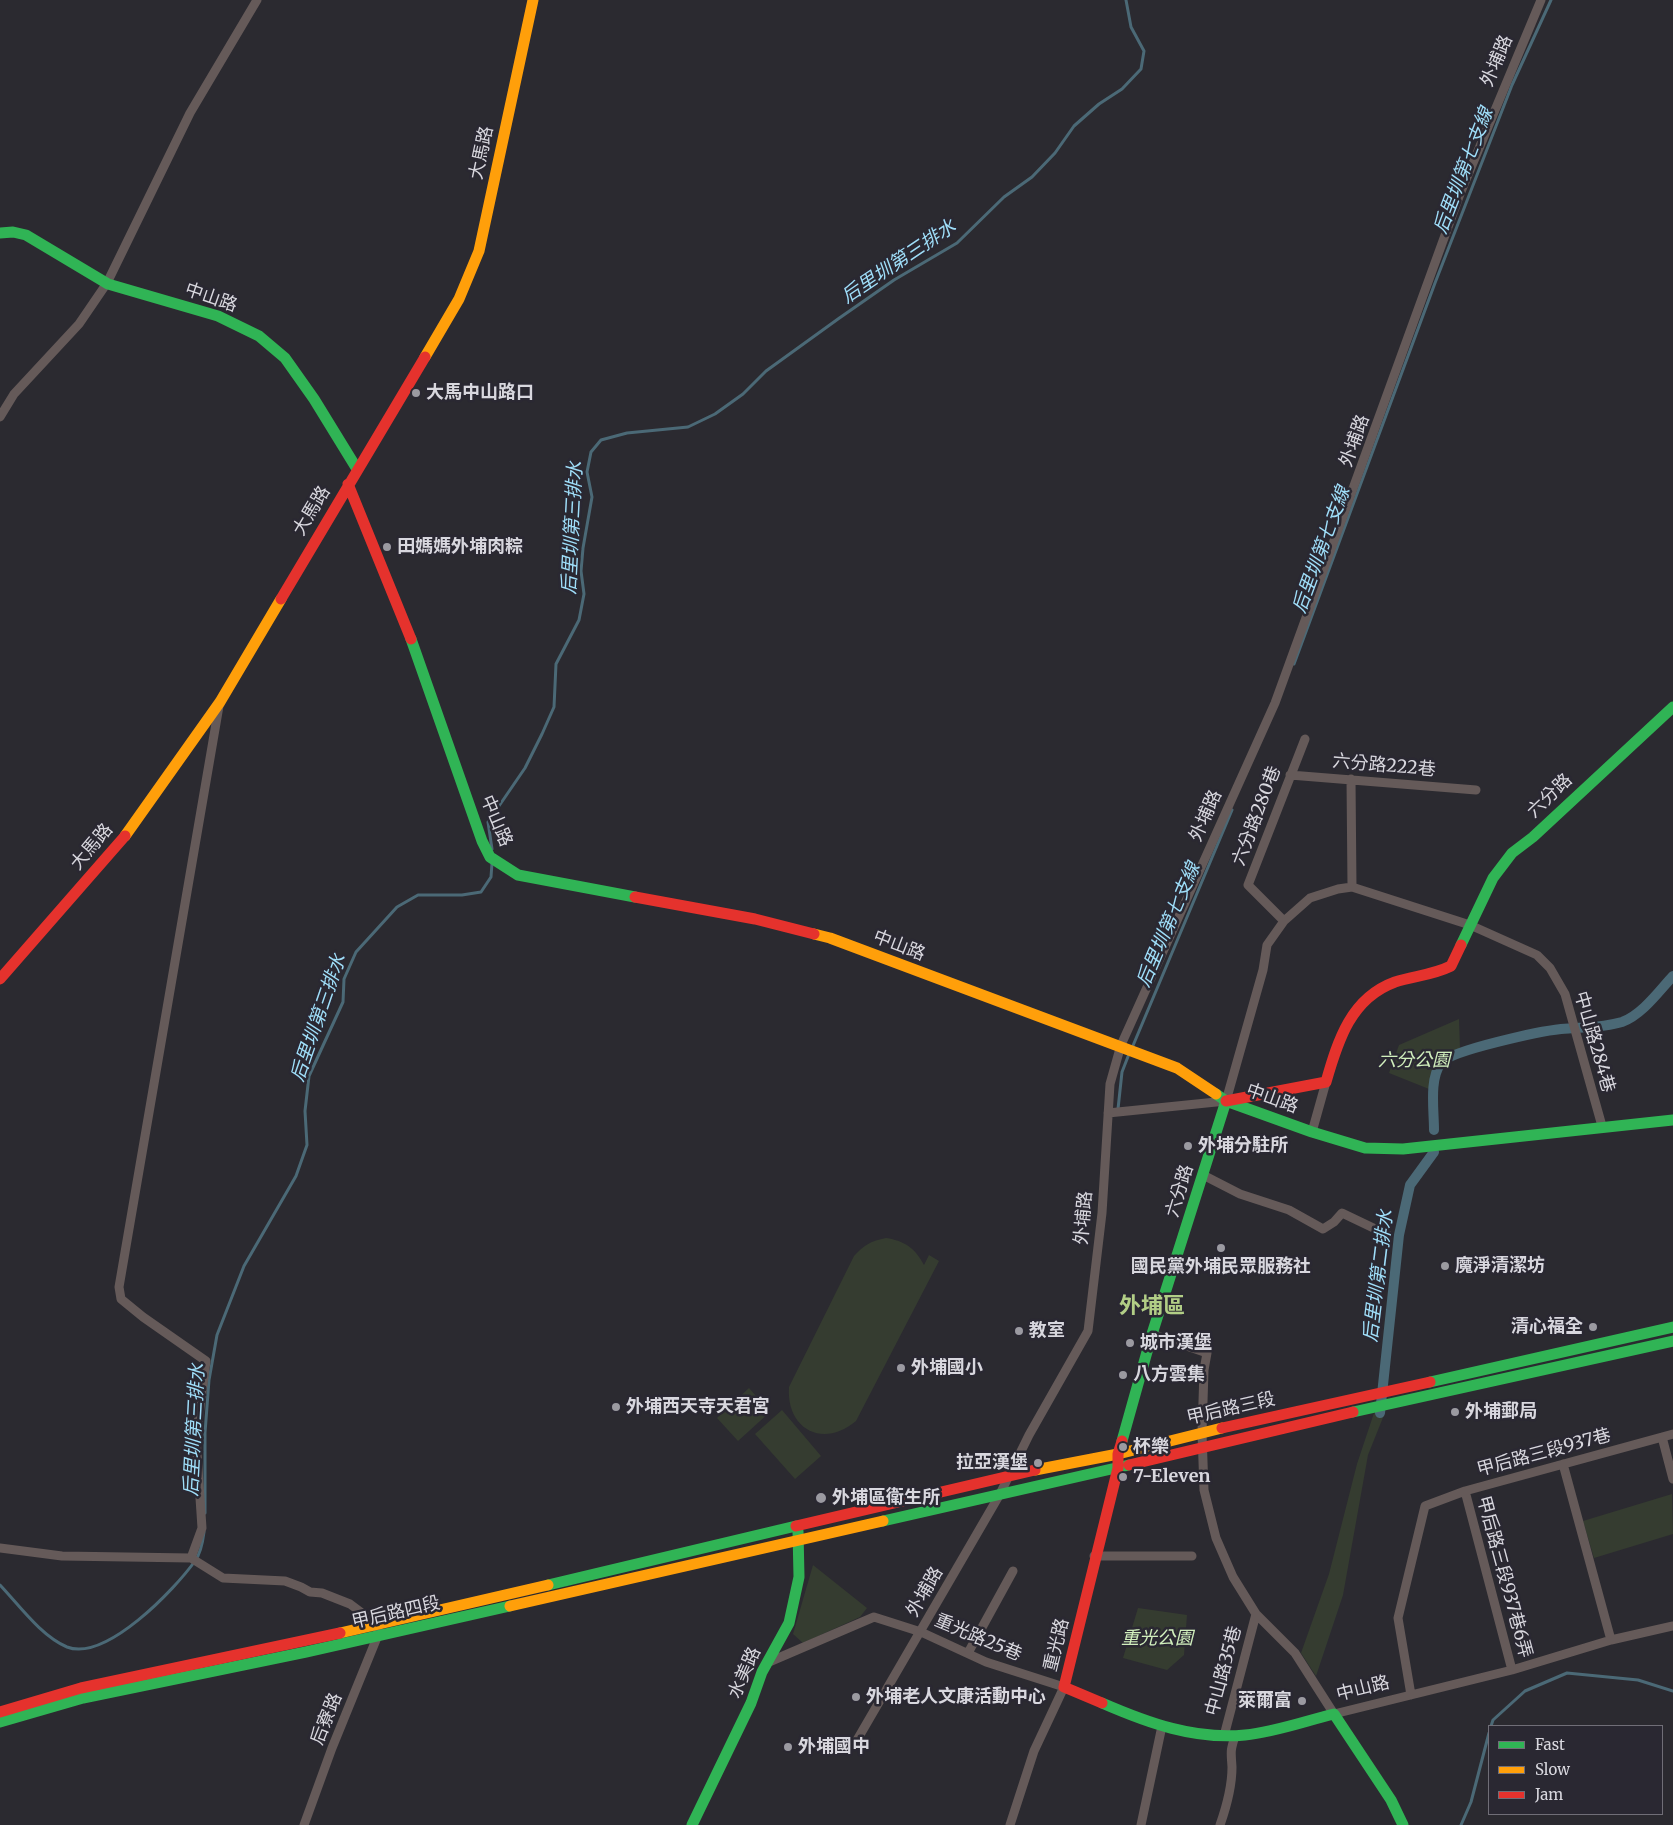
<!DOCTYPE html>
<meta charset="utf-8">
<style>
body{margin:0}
#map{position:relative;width:1673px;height:1825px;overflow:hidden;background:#2b2a30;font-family:Merriweather,serif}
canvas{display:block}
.legend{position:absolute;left:1488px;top:1725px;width:175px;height:90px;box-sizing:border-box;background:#2a2832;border:1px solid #706e77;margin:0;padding:6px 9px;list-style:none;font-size:15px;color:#d8d7de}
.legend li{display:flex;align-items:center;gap:10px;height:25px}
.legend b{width:25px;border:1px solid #706e77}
</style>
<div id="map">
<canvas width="1673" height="1825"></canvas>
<ul class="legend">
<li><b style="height:6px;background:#30b455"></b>Fast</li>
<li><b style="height:6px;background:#ff9f0a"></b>Slow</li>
<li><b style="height:6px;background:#e5322d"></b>Jam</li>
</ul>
</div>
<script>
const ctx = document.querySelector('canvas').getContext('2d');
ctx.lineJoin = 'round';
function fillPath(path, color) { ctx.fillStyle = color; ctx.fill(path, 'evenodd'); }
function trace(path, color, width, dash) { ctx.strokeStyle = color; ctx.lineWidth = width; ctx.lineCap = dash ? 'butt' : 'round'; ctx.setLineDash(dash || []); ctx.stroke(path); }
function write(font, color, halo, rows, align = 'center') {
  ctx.font = font + ' Merriweather,"Noto Sans TC",serif'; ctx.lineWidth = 5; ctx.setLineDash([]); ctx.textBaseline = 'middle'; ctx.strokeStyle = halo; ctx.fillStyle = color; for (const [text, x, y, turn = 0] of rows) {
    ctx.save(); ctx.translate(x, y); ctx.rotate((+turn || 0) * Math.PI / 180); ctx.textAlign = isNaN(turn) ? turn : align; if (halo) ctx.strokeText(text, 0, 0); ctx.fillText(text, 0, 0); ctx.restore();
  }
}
const green = new Path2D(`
 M 1459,1019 L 1460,1049 C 1435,1057 1434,1064 1429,1089 L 1389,1073 L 1399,1045 Z
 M 886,1238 C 905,1241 915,1248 924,1265 L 929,1255 L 939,1261 L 856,1421 C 823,1449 786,1429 789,1387 L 854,1256 C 864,1245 871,1241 886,1238 Z
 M 749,1388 L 770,1412 L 738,1441 L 717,1418 Z
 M 782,1410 L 821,1456 L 795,1479 L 755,1434 Z
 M 1374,1413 L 1384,1415 L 1368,1455 L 1343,1595 L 1316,1676 L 1301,1653 L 1329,1574 L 1357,1464 Z
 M 1672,1494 L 1673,1534 L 1594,1558 L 1583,1521 Z
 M 813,1565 L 867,1608 L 860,1617 L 803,1643 L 793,1634 Z
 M 1138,1608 L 1187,1615 L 1184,1655 L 1167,1670 L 1123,1658 Z`);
const stream = new Path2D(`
 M 1294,664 L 1435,283 L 1512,85 L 1551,0
 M 492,849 L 488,822 L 525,768 L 542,734 L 554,707 L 556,664 L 579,620 L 584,594 L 581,571 L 583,548 L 592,497 L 587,472 L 591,452 L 601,440 L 627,433 L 688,427 L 715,414 L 743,394 L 766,371 L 838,319 L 894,280 L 957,243 L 1004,197 L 1032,177 L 1055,153 L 1074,126 L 1099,104 L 1122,89 L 1141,69 L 1144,51 L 1131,27 L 1126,0
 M 1132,1048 L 1232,810
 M 1118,1109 L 1122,1072 L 1129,1054
 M 205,1513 L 205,1433 L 209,1380 L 217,1335 L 244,1266 L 296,1176 L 307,1145 L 305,1111 L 309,1076 L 343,1002 L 344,979 L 356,952 L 397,907 L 418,895 L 462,895 L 481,892 L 491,877 L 492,863
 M 0,1585 C 19,1605 41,1636 67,1647 C 106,1662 175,1589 195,1561 C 200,1554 203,1540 204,1532
 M 1491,1726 L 1493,1720 L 1525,1691 L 1567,1673 L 1638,1680 L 1673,1691
 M 1461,1825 L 1471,1802 L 1489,1733`);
const canal = new Path2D(`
 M 1434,1130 C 1434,1110 1429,1079 1441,1063 C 1451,1050 1542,1031 1561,1029 C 1582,1027 1602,1028 1622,1022 C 1642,1015 1659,991 1673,976
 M 1380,1413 L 1399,1235 L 1410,1185 L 1434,1152`);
const street = new Path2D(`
 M 0,417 L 14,394 L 79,324 L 107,283 L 190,113 L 257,0
 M 1290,775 L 1476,790
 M 1351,779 L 1352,887
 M 1284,921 L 1248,885 L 1305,739
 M 1108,1113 L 1226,1101 L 1263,970 L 1267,945 L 1284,921 L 1310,898 L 1338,889 L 1352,887 L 1470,925 L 1537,955 L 1550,968 L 1565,994 L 1602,1126
 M 1312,1132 L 1326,1082
 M 1203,1175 L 1240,1194 L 1289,1210 L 1323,1229 L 1334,1222 L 1342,1213 L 1388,1235
 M 1152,1334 L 1207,1353 L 1204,1370 L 1202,1433 L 1204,1490 L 1216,1538 L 1233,1577 L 1256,1614 L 1295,1653 L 1334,1714 L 1512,1670 L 1611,1640 L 1673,1626
 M 1662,1437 L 1673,1479
 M 1563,1464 L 1611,1640
 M 1465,1491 L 1512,1670
 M 0,1548 L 62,1556 L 191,1558 L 223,1578 L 285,1581 L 301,1587 L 310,1592 L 322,1593 L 350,1604 L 378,1625 L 378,1635 L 332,1748 L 304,1825
 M 1094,1556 L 1192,1556
 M 191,1558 L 202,1528 L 196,1438 L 206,1361 L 143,1317 L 121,1299 L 119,1287 L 219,706
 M 968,1653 L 1013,1571
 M 769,1662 L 874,1617 L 921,1632 L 986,1662 L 1064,1687 L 1034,1751 L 1010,1825
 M 1411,1695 L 1398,1618 L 1425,1506 L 1465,1491 L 1673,1434
 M 1224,1736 L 1256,1614
 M 857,1740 L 1000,1494 L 1029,1435 L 1088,1331 L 1102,1213 L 1110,1084 L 1121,1045 L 1275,703 L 1460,194 L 1541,0
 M 1141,1825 L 1162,1726
 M 1220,1825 C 1226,1808 1232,1785 1232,1767 C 1231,1751 1230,1752 1235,1736`);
const fast = new Path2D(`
 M 0,233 L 13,232 L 26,235 L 108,284 L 218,316 L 259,336 L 285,358 L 314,399 L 357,469
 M 411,639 L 482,841 L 490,857 L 518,875 L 635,897
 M 1461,945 L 1493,878 L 1512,853 L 1533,837 L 1673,707
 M 1216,1094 L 1226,1101 L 1312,1132 L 1365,1148 L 1403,1149 L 1673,1120
 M 1430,1382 L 1673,1327
 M 1353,1412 L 1673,1341
 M 1122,1441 L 1152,1334 L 1226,1101
 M 883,1521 L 1129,1465
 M 548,1585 L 796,1526
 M 1102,1703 C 1148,1723 1195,1740 1245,1735 C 1275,1732 1305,1721 1334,1714 L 1391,1800 L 1403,1825
 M 0,1722 L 83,1698 L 306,1652 L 510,1606
 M 692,1825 L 751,1703 L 762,1672 L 789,1623 L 799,1577 L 798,1531`);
const slow = new Path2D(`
 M 425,357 L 459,299 L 479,251 L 533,0
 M 125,836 L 220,702 L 281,599
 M 814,934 L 830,938 L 1177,1068 L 1216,1094
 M 1035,1470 L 1118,1454 L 1222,1428
 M 510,1606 L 883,1521
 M 340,1633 L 548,1585`);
const jam = new Path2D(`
 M 348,484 L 411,639
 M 281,599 L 425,357
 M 635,897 L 755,919 L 814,934
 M 0,979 L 125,836
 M 1226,1101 L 1326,1082 C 1338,1040 1351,998 1395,982 C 1414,976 1433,975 1451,966 L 1461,945
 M 1222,1428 L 1430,1382
 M 1129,1465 L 1353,1412
 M 796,1526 L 1035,1470
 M 1102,1703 L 1064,1687 L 1118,1468 L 1118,1454 L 1122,1441
 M 0,1712 L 81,1688 L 340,1633`);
const markers = [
 [416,393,5,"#9b9aa1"],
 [387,547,5,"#9b9aa1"],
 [1188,1146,5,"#9b9aa1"],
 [1221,1248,5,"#9b9aa1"],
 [1445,1266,5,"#9b9aa1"],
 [1593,1327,5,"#9b9aa1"],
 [1019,1331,5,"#9b9aa1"],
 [1130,1343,5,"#9b9aa1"],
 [901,1368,5,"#9b9aa1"],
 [1123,1375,5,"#9b9aa1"],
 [616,1407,5,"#9b9aa1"],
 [1455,1412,5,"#9b9aa1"],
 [1123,1447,5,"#9b9aa1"],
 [1038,1463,5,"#9b9aa1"],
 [1123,1477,5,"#9b9aa1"],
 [821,1498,6,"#9b9aa1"],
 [856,1697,5,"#9b9aa1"],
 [1302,1701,5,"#9b9aa1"],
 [788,1747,5,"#9b9aa1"]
];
const streetNames = [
 ["外埔路",1497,61,-67],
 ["大馬路",482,153,-78],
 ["中山路",211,298,19],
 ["外埔路",1355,441,-70],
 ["大馬路",312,511,-59],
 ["六分路222巷",1384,766,5],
 ["六分路",1550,796,-44],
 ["外埔路",1206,816,-66],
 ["六分路280巷",1257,816,-69],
 ["中山路",496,821,67],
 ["大馬路",92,847,-50],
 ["中山路",899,946,21],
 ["中山路284巷",1594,1042,74],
 ["中山路",1272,1099,20],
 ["六分路",1180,1191,-73],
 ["外埔路",1084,1218,-85],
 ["甲后路三段",1231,1409,-13],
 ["甲后路三段937巷",1544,1453,-15],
 ["甲后路三段937巷6弄",1504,1577,75],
 ["外埔路",925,1592,-60],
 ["甲后路四段",396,1613,-13],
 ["重光路25巷",978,1638,23],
 ["重光路",1057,1645,-76],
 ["中山路35巷",1224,1671,-75],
 ["水美路",745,1673,-66],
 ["中山路",1363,1689,-14],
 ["后寮路",327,1719,-68]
];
const poiNames = [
 ["大馬中山路口",426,393],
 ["田媽媽外埔肉粽",397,547],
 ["外埔分駐所",1198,1146],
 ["魔淨清潔坊",1455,1266],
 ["國民黨外埔民眾服務社",1221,1267,"center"],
 ["清心福全",1583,1327,"right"],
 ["教室",1029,1331],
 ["城市漢堡",1140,1343],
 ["外埔國小",911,1368],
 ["八方雲集",1133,1375],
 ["外埔西天寺天君宮",626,1407],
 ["外埔郵局",1465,1412],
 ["杯樂",1133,1447],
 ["拉亞漢堡",1028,1463,"right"],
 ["7-Eleven",1133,1477],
 ["外埔區衛生所",832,1498],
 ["外埔老人文康活動中心",866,1697],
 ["萊爾富",1292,1701,"right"],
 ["外埔國中",798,1747]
];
const parkNames = [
 ["六分公園",1414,1061],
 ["重光公園",1157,1639]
];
const waterNames = [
 ["后里圳第七支線",1464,171,-69],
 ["后里圳第三排水",899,262,-34],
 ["后里圳第三排水",573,528,-87],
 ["后里圳第七支線",1322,550,-70],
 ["后里圳第七支線",1169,925,-67],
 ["后里圳第三排水",319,1018,-71],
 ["后里圳第二排水",1379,1276,-83],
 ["后里圳第三排水",195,1430,-87]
];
const districtNames = [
 ["外埔區",1152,1307]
];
fillPath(green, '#353c30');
trace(stream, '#4b6976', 3);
trace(canal, '#4b6976', 10);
trace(street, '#655a59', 9);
trace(fast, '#30b455', 11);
trace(slow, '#ff9f0a', 11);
trace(jam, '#e5322d', 11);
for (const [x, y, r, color] of markers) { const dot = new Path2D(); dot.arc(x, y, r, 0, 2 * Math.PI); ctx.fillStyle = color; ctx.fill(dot); trace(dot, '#2a2832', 2); }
write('18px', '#d8d7de', '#2a2832', streetNames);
write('bold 18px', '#d8d7de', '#2a2832', poiNames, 'left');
write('italic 18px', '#d1efbd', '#2a2832', parkNames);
write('italic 19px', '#9fdef9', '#2a2832', waterNames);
write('bold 22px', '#b2ce86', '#2a2832', districtNames);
</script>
